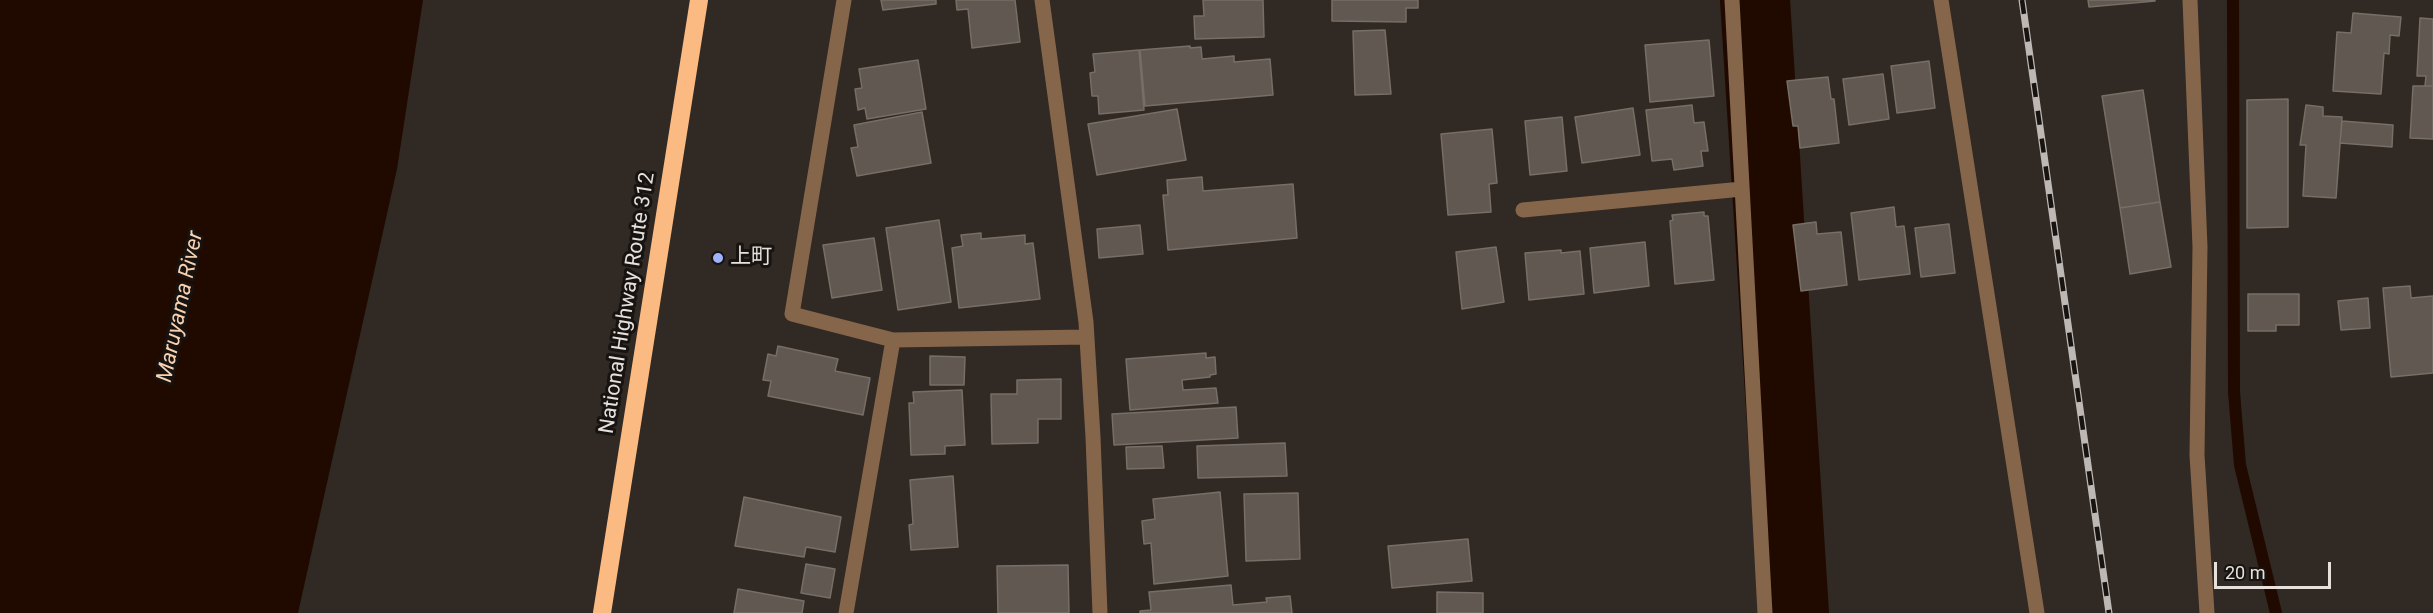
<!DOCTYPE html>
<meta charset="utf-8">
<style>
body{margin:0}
#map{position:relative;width:2433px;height:613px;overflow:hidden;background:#312923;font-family:Roboto,sans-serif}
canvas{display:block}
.scale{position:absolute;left:2214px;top:562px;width:117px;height:27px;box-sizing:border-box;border:3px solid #e6e1dd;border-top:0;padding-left:8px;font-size:18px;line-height:21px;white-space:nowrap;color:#e6e1dd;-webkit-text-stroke:4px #161310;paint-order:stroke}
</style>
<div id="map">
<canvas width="2433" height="613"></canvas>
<div class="scale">20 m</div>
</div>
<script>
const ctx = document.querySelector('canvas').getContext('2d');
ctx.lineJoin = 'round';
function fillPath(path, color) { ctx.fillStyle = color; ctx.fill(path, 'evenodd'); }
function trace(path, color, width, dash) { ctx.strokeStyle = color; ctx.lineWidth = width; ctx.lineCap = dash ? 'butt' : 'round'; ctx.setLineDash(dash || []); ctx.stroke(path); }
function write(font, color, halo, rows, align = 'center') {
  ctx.font = font + ' Roboto,"Noto Sans JP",sans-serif'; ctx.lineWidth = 6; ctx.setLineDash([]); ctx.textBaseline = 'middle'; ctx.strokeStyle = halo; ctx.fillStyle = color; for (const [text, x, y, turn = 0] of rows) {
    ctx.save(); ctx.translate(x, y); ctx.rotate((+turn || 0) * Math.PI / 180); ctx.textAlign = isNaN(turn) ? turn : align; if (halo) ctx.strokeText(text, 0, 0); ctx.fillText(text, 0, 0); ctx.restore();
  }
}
const water = new Path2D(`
 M 0,0 L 423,0 L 397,169 L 298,613 L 0,613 Z`);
const stream = new Path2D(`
 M 2233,0 L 2234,392 L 2240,465 L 2276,613`);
const river = new Path2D(`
 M 1755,0 L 1794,613`);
const building = new Path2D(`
 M 881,0 L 936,0 L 936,4 L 883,10 Z
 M 956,0 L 1015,0 L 1020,42 L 972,48 L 968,9 L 957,10 Z
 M 1203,0 L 1263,0 L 1264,37 L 1195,39 L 1194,16 L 1204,16 Z
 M 1332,0 L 1418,0 L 1418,8 L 1406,8 L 1406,22 L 1332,21 Z
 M 2088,0 L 2155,0 L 2155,1 L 2089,7 Z
 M 2353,13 L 2401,17 L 2399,36 L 2390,35 L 2389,54 L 2384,53 L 2381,94 L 2333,91 L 2337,32 L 2351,33 Z
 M 2420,18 L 2433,19 L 2433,86 L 2425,86 L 2426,76 L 2417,76 Z
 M 1385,30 L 1391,94 L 1355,95 L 1353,31 Z
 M 1709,40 L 1714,96 L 1650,102 L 1645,45 Z
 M 1190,46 L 1190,48 L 1201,47 L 1202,59 L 1234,56 L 1234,62 L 1270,59 L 1273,95 L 1145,106 L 1140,50 Z
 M 1139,50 L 1144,110 L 1099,114 L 1098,96 L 1092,96 L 1090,73 L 1095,72 L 1093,54 Z
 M 918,60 L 926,109 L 867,119 L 865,108 L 858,110 L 855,89 L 862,88 L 859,69 Z
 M 1929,61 L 1935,108 L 1897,113 L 1891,66 Z
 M 1883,74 L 1889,119 L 1849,125 L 1843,79 Z
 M 1828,77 L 1831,99 L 1834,99 L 1839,143 L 1800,148 L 1798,126 L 1793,126 L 1787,81 Z
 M 2413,86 L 2433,86 L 2433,139 L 2410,138 Z
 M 2143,90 L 2160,202 L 2120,208 L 2102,96 Z
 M 2288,99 L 2288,227 L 2247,228 L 2247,100 Z
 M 1692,105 L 1694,123 L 1704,122 L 1708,151 L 1701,151 L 1703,166 L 1674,170 L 1672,159 L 1652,161 L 1646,110 Z
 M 2306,105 L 2323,107 L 2323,116 L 2342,117 L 2336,198 L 2303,196 L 2306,145 L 2300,145 Z
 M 1633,108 L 1640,155 L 1582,163 L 1575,117 Z
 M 1177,109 L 1186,160 L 1097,175 L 1088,124 Z
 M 922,112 L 931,163 L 857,176 L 851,148 L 858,147 L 854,125 Z
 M 1562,117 L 1567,171 L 1530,175 L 1525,121 Z
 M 2342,121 L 2393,125 L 2392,147 L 2340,143 Z
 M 1492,129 L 1497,183 L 1489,184 L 1491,212 L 1448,215 L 1441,134 Z
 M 1202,177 L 1203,191 L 1293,184 L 1297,238 L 1168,250 L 1163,195 L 1168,195 L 1167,180 Z
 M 2160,202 L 2171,267 L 2130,274 L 2120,208 Z
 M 1894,207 L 1896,227 L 1904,226 L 1910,274 L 1859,280 L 1851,213 Z
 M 1704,212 L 1704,216 L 1708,216 L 1714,280 L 1675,284 L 1670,221 L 1673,220 L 1672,215 Z
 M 939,220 L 951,302 L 898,310 L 886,228 Z
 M 1816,222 L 1817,234 L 1841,232 L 1847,285 L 1801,291 L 1793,225 Z
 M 1949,224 L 1955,273 L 1921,277 L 1915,228 Z
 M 1140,225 L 1143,254 L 1099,258 L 1097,229 Z
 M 981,233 L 981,239 L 1025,235 L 1025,244 L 1033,243 L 1040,299 L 959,308 L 952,248 L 963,246 L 961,235 Z
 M 874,238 L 882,290 L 832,298 L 823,245 Z
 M 1645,242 L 1649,286 L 1594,293 L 1590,248 Z
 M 1496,247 L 1504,302 L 1462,309 L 1456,252 Z
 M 1561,250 L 1561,253 L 1580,251 L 1584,294 L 1529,300 L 1525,253 Z
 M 2410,286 L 2411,298 L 2433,296 L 2433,373 L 2391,377 L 2383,288 Z
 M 2248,294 L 2299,294 L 2299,325 L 2276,325 L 2276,331 L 2248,331 Z
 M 2368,298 L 2370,328 L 2341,330 L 2338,301 Z
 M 778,346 L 838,359 L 835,371 L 870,378 L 863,415 L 768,396 L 771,381 L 763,380 L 768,354 L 776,356 Z
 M 1206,353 L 1206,358 L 1215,357 L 1216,374 L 1210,375 L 1210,377 L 1182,380 L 1183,390 L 1216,388 L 1218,403 L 1130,410 L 1126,359 Z
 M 930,356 L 965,357 L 964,385 L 930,385 Z
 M 1061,379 L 1061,419 L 1038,419 L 1038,443 L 992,444 L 991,394 L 1017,394 L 1017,380 Z
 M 962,390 L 965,445 L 945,446 L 945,454 L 911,455 L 909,403 L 914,403 L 913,392 Z
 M 1236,407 L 1238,438 L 1114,445 L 1112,414 Z
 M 1285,443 L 1287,476 L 1198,478 L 1197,446 Z
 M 1162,446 L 1164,468 L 1127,469 L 1126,447 Z
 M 953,476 L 958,547 L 911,550 L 909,525 L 913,524 L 910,480 Z
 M 1220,492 L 1228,576 L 1154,584 L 1151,543 L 1144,544 L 1142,521 L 1155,519 L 1153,499 Z
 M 1298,493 L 1300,559 L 1246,561 L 1244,494 Z
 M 744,497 L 841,517 L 835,552 L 806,547 L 804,557 L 735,546 Z
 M 1468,539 L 1472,581 L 1392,588 L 1388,546 Z
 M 806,564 L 835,569 L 830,598 L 801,593 Z
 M 1068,565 L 1069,613 L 998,613 L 997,566 Z
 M 1231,585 L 1233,605 L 1267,602 L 1266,598 L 1290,596 L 1292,613 L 1140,613 L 1140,611 L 1151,610 L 1149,592 Z
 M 738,589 L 804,601 L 802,613 L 734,613 Z
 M 1437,592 L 1483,593 L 1483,613 L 1437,613 Z`);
const minor = new Path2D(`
 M 844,0 L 792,314 L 893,340 L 1086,337
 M 1042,0 L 1086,322 L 1093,437 L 1100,613
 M 1732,0 L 1765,613
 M 1941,0 L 2037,613
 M 2190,0 L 2200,247 L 2197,455 L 2207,613
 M 1523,210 L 1742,189
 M 846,613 L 893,340`);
const highway = new Path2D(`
 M 602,613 L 699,0`);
const rail = new Path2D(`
 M 2022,0 L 2109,613`);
const markers = [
 [718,258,6,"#9fb3fd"]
];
const poiNames = [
 ["上町",730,258]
];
const streetNames = [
 ["National Highway Route 312",628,303,-81]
];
const waterNames = [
 ["Maruyama River",181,307,-78]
];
fillPath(water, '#200a00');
trace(stream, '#200a00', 12);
trace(river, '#200a00', 70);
fillPath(building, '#615851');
trace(building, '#776e66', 1.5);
trace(minor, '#86664a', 15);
trace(highway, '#faba82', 18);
trace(rail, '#beb8b4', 7);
trace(rail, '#161310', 4.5, [14]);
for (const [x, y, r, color] of markers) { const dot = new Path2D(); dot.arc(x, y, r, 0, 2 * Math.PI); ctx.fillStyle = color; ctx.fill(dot); trace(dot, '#161310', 2); }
write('21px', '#e6e1dd', '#161310', poiNames, 'left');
write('21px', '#e6e1dd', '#161310', streetNames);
write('italic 22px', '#f9d1b0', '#161310', waterNames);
</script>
